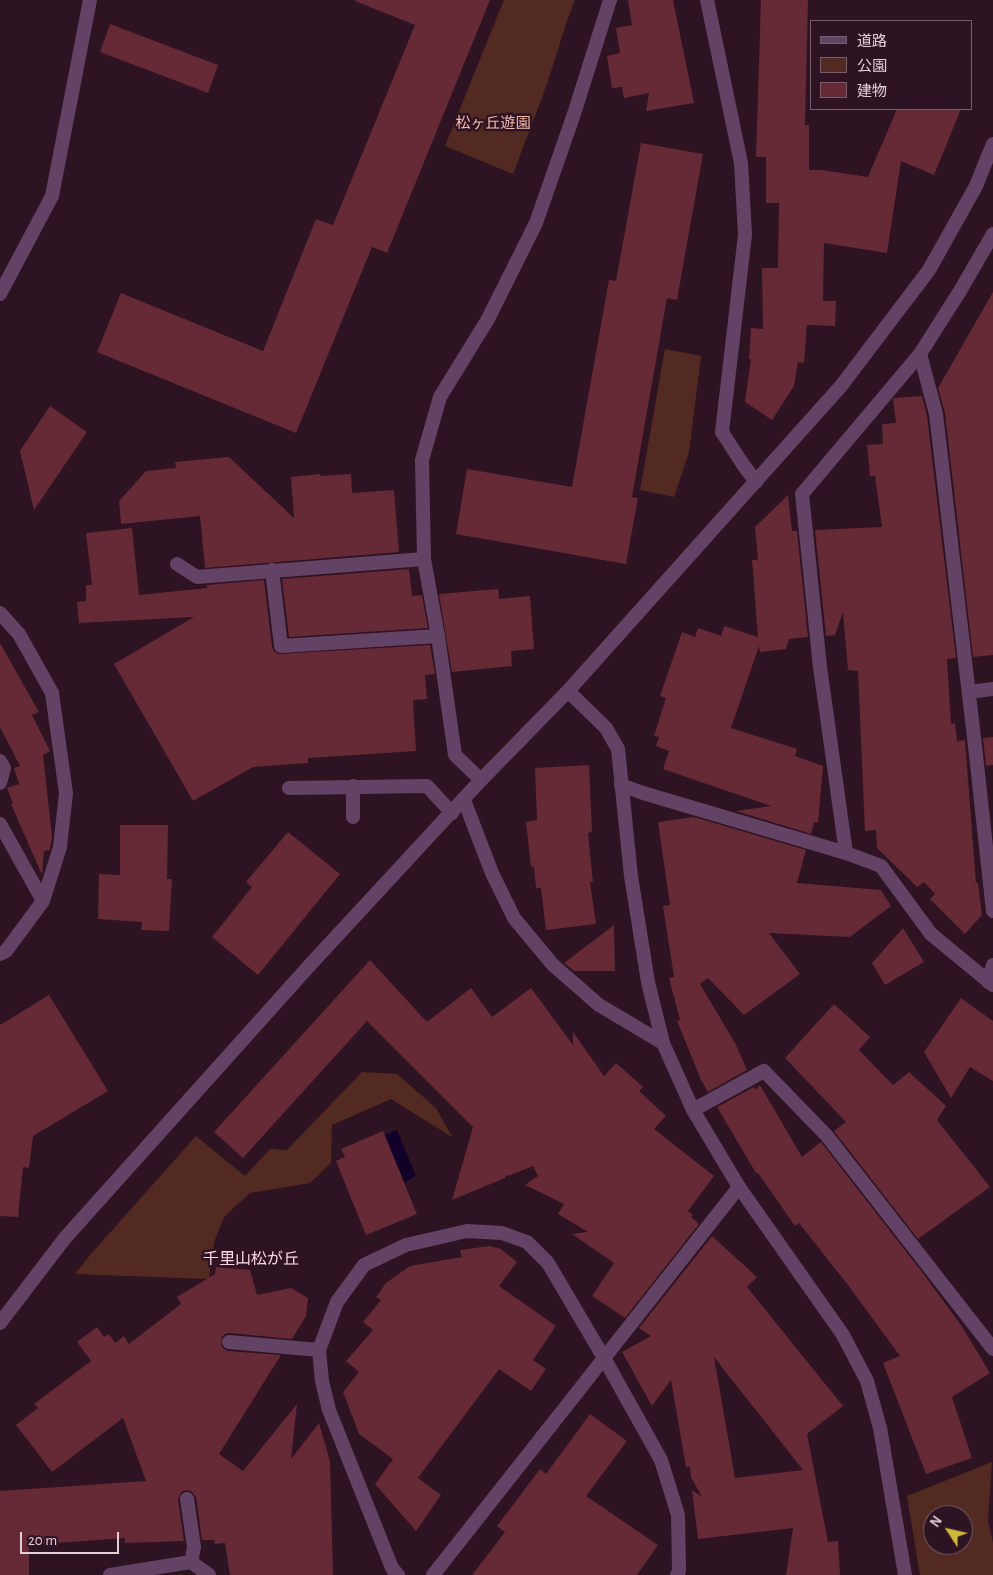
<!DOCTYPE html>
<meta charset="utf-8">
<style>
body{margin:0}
#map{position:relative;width:993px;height:1575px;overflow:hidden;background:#2e1322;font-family:"Alegreya Sans","Noto Sans JP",sans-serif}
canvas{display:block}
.legend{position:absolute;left:810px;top:20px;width:162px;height:90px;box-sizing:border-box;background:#2e1322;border:1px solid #765e6b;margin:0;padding:6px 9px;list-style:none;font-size:15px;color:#e3cfd8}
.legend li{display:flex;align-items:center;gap:10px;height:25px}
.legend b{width:25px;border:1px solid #765e6b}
.north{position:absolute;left:923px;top:1505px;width:50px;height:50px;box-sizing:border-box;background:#2e1322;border:1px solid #765e6b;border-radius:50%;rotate:305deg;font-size:14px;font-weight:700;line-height:20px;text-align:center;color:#e3cfd8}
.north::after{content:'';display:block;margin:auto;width:18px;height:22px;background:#ceb938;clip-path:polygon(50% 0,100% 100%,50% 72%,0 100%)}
.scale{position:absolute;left:20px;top:1532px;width:99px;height:22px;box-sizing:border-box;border:2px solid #e3cfd8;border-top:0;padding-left:6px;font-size:15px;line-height:18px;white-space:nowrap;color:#e3cfd8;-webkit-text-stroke:4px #2e1322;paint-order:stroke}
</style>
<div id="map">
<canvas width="993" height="1575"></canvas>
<ul class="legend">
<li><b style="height:6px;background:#624365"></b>道路</li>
<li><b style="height:14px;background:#532a22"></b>公園</li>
<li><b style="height:14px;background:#662936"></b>建物</li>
</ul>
<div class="north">N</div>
<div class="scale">20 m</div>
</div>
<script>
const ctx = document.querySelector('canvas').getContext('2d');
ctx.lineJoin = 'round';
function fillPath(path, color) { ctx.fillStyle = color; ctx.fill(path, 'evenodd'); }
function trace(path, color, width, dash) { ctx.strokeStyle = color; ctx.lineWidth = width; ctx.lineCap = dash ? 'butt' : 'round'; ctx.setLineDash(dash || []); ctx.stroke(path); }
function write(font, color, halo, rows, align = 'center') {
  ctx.font = font + ' "Alegreya Sans","Noto Sans JP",sans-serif'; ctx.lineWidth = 5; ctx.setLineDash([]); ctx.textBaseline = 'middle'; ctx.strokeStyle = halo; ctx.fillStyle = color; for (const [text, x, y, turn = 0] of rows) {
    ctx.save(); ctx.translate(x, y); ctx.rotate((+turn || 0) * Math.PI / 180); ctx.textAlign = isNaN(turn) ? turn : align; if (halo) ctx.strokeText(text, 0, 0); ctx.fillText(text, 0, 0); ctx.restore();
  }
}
const green = new Path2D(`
 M 504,0 L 575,0 L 567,21 L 547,84 L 513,174 L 445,146 Z
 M 665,349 L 701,356 L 689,452 L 674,497 L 640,490 Z
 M 362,1072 L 397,1074 L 436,1108 L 452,1137 L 391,1099 L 332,1125 L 331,1163 L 310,1183 L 250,1193 L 224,1217 L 214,1242 L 209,1279 L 75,1274 L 90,1255 L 196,1136 L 245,1176 L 270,1149 L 287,1150 Z
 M 992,1462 L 988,1521 L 993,1543 L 993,1575 L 920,1575 L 907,1496 ZM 933,1515 L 963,1515 L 963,1545 L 933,1545 Z`);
const water = new Path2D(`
 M 397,1130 L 416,1176 L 404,1182 L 385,1135 Z`);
const building = new Path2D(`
 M 356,0 L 490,0 L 387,253 L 372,247 L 296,433 L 97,352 L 121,293 L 263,351 L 316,219 L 333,225 L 415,25 L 355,1 Z
 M 628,0 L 673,0 L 694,103 L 646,111 L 649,93 L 624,98 L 622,87 L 612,88 L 607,56 L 620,53 L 616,28 L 632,25 Z
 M 761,0 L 808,0 L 805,125 L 809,125 L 809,170 L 821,170 L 868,177 L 897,109 L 961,109 L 934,175 L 901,161 L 887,253 L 824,243 L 823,301 L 836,301 L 835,326 L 807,325 L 804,363 L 798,362 L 794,386 L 772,420 L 745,402 L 751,359 L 749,359 L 751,328 L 763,329 L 762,268 L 778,268 L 779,203 L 766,203 L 766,157 L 756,157 Z
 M 110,24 L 218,65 L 208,93 L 100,52 Z
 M 641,143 L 703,154 L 677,300 L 667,298 L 632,497 L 638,498 L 626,564 L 456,534 L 467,469 L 572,487 L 609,280 L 616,281 Z
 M 993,292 L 993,655 L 973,657 L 945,413 L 938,388 Z
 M 922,396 L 927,416 L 956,658 L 947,659 L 951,724 L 955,723 L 957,741 L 965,740 L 976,883 L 978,883 L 982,915 L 965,934 L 930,899 L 935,894 L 924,882 L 917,887 L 877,848 L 876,830 L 865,831 L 858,671 L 848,670 L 843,612 L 835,635 L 826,636 L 815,530 L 882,527 L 875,476 L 870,476 L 867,445 L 883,444 L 882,424 L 896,423 L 893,399 L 894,398 Z
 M 50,406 L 87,432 L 34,510 L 20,451 Z
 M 229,457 L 294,518 L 291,477 L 320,474 L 320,476 L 351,474 L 352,493 L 394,490 L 399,552 L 205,568 L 200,516 L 121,524 L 119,501 L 146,471 L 176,468 L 175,462 Z
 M 788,495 L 792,531 L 797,531 L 808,637 L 789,639 L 786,649 L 760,652 L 759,646 L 731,728 L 797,749 L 795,756 L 823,766 L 818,823 L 814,822 L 811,834 L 736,811 L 771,806 L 663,769 L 669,751 L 656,746 L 659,737 L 654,736 L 666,698 L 660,696 L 682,632 L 695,637 L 698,628 L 721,636 L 724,626 L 758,637 L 752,560 L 758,560 L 755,527 Z
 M 132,528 L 139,595 L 207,588 L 207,585 L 264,580 L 272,647 L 274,651 L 278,654 L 430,645 L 435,674 L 425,675 L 427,699 L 413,700 L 416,751 L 308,758 L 308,763 L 253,767 L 193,801 L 114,664 L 194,617 L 79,623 L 77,602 L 86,601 L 86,585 L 92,585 L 86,533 Z
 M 409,569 L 412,596 L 422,595 L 428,628 L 289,637 L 282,579 Z
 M 498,589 L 499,599 L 530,596 L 534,649 L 511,651 L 512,666 L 452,672 L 439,594 Z
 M 0,643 L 39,712 L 32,715 L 50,751 L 43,755 L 52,836 L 50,850 L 44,851 L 42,875 L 11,804 L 13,803 L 7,788 L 19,784 L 14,768 L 20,766 L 0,727 Z
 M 993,737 L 993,765 L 986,766 L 983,738 Z
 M 589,765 L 592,832 L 588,833 L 593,882 L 590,882 L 596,924 L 546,930 L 541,888 L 536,888 L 534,866 L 531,867 L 526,822 L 537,820 L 535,768 Z
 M 694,817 L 806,850 L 797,883 L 881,890 L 891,906 L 850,937 L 769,933 L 800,974 L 744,1015 L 708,978 L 700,984 L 735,1043 L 747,1070 L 708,1092 L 701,1080 L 677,1021 L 680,1020 L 669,978 L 674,977 L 663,906 L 670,905 L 658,822 Z
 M 120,825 L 168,825 L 167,879 L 172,879 L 169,931 L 141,930 L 142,922 L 98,919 L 99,874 L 120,875 Z
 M 288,832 L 340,874 L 258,975 L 212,937 L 252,887 L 246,882 Z
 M 614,925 L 615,971 L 574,971 L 564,963 Z
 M 903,928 L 924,962 L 885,985 L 872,963 Z
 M 370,960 L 427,1022 L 471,988 L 492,1017 L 531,988 L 573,1045 L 573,1032 L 604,1076 L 616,1063 L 643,1087 L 639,1091 L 666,1116 L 654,1129 L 714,1176 L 688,1211 L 693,1215 L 691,1217 L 699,1224 L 625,1318 L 592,1296 L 614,1263 L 572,1234 L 588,1232 L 558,1214 L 564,1204 L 525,1185 L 538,1176 L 533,1166 L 508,1176 L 506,1175 L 505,1178 L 452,1200 L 473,1127 L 367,1021 L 243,1158 L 214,1132 Z
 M 49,995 L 108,1091 L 33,1136 L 29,1168 L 23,1167 L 18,1217 L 0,1216 L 0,1025 Z
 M 961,998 L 993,1021 L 993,1081 L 970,1067 L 951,1098 L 924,1052 Z
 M 834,1004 L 870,1037 L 859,1050 L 893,1085 L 909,1072 L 946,1106 L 937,1120 L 990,1187 L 918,1239 L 834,1131 L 846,1122 L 785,1058 Z
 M 760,1085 L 802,1157 L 821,1142 L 922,1272 L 961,1325 L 990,1373 L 952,1397 L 972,1458 L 926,1474 L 883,1363 L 900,1356 L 848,1285 L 799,1223 L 795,1226 L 758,1173 L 756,1173 L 717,1107 L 754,1087 L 755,1090 Z
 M 383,1131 L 417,1214 L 366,1235 L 336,1161 L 345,1157 L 341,1149 Z
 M 712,1236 L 757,1277 L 747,1287 L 843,1406 L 807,1434 L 828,1542 L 838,1541 L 840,1575 L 786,1575 L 793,1528 L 698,1539 L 692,1490 L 702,1497 L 691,1477 L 690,1467 L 686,1467 L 671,1380 L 652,1406 L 622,1352 L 651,1336 L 639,1328 ZM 714,1357 L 803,1470 L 735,1478 Z
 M 490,1246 L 501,1249 L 517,1262 L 499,1286 L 556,1326 L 533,1360 L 546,1369 L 531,1391 L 499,1369 L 418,1478 L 441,1495 L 416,1531 L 375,1484 L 393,1459 L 359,1434 L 343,1392 L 359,1372 L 346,1361 L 373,1330 L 363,1322 L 381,1300 L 376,1297 L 386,1283 L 410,1266 L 462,1257 L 460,1250 Z
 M 216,1267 L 250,1270 L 257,1295 L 291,1288 L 308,1298 L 306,1316 L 292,1339 L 230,1333 L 225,1334 L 222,1337 L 221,1345 L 224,1349 L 228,1351 L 281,1355 L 219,1454 L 243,1471 L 297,1404 L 291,1459 L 319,1423 L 330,1461 L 333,1575 L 230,1575 L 225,1543 L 215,1544 L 214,1540 L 202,1540 L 196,1497 L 191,1491 L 186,1490 L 181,1492 L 178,1500 L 184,1541 L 125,1543 L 125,1538 L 29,1545 L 29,1575 L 0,1575 L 0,1491 L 146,1481 L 123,1418 L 52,1472 L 16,1425 L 38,1408 L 34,1404 L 91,1361 L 77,1342 L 97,1327 L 104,1337 L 109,1334 L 115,1343 L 124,1336 L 129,1344 L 181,1304 L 177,1297 L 215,1274 Z
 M 590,1414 L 627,1441 L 586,1496 L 658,1545 L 637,1575 L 472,1575 L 505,1532 L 497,1526 L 540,1469 L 546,1474 Z`);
const service = new Path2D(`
 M 0,613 L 19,634 L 52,693`);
const minor = new Path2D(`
 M 0,294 L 52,196 L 90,0
 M 920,354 L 936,414 L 975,746 L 993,911
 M 177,564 L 197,577 L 424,559
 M 272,570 L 281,646 L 438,636
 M 969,692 L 993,689
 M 0,761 L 4,768 L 0,783
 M 481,780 L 455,755 L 438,636 L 424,559 L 422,460 L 440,397 L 488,319 L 536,223 L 574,114 L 610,0
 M 621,785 L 643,793 L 846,853 L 881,866 L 931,934 L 993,985
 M 289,788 L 427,786 L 452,813
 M 464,800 L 492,873 L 514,918 L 553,965 L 599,1005 L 663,1043
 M 353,817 L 353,786
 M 0,824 L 43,901
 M 846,853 L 820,667 L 802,494 L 920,354 L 960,291 L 993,234
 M 0,954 L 6,951 L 43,901 L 60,847 L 66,793 L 52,693
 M 988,982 L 993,965
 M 693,1110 L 764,1071 L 827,1136 L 993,1349
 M 229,1342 L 319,1350
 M 187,1499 L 194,1547 L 191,1562
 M 110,1575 L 191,1562 L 209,1575
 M 398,1575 L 392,1568 L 329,1410 L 322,1381 L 319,1350 L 337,1302 L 364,1265 L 406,1245 L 467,1231 L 502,1233 L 527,1242 L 548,1263 L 604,1358 L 661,1460 L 678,1515 L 679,1571 L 677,1575
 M 433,1575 L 739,1187`);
const tertiary = new Path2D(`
 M 707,0 L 741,163 L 745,235 L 722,432 L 742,463 L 756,482
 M 568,691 L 606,728 L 618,749 L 631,876 L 648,982 L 663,1043 L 693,1110 L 739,1187 L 843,1335 L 867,1381 L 880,1428 L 905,1575
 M 0,1323 L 65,1238 L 309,966 L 481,780 L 568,691 L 841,386 L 929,270 L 976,186 L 993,144`);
const parkNames = [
 ["松ヶ丘遊園",493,123]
];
const neighbourhoodNames = [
 ["千里山松が丘",251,1259]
];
fillPath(green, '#532a22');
fillPath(water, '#110027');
fillPath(building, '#662936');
trace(service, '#624365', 14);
trace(minor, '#624365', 14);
trace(tertiary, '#624365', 14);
write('15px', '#f4baad', '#2e1322', parkNames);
write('16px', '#fcd5e9', '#2e1322', neighbourhoodNames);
</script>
